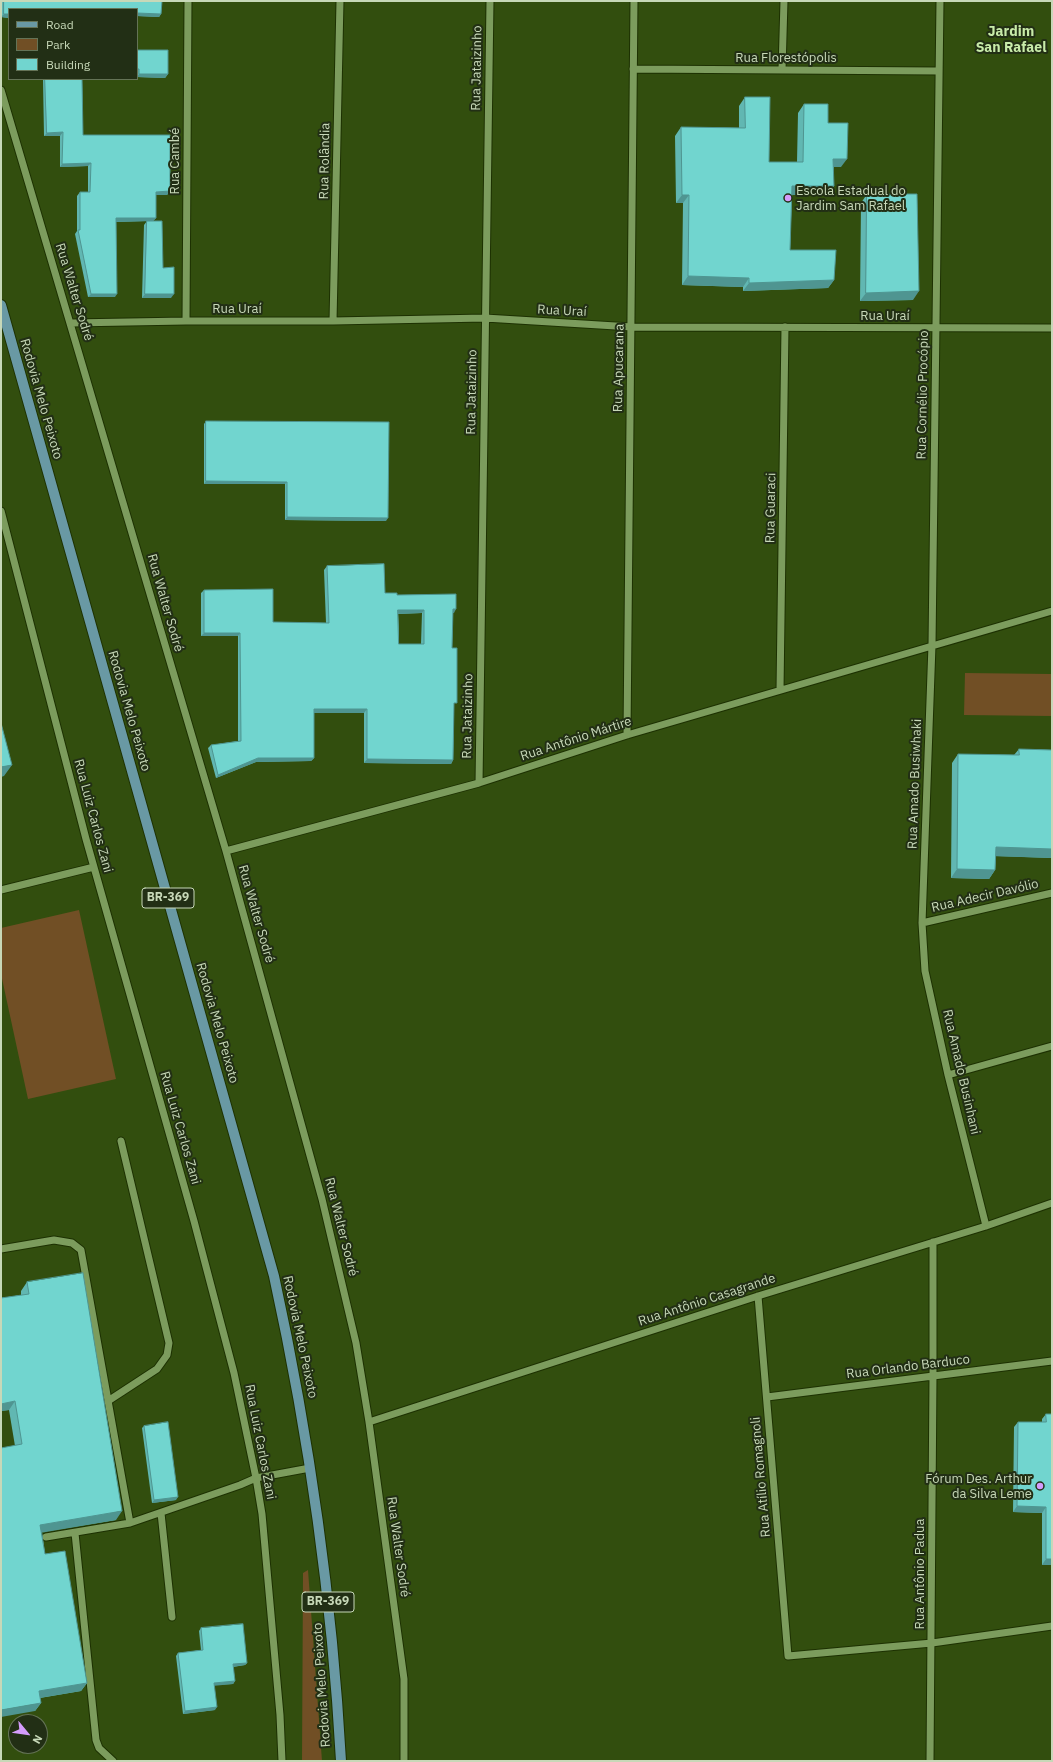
<!DOCTYPE html>
<meta charset="utf-8">
<style>
body{margin:0}
#map{position:relative;width:1053px;height:1762px;overflow:hidden;background:#324e0e;font-family:"IBM Plex Sans",sans-serif}
canvas{display:block}
.frame{position:absolute;inset:0;border:2px solid #c7d8b8;pointer-events:none}
.legend{position:absolute;left:8px;top:8px;width:130px;height:72px;box-sizing:border-box;background:#222f15;border:1px solid #647356;margin:0;padding:5px 7px;list-style:none;font-size:12px;color:#c7d8b8}
.legend li{display:flex;align-items:center;gap:8px;height:20px}
.legend b{width:20px;border:1px solid #647356}
.north{position:absolute;left:8px;top:1714px;width:40px;height:40px;box-sizing:border-box;background:#222f15;border:1px solid #647356;border-radius:50%;rotate:119deg;font-size:11px;font-weight:700;line-height:16px;text-align:center;color:#c7d8b8}
.north::after{content:'';display:block;margin:auto;width:14px;height:18px;background:#d49cfb;clip-path:polygon(50% 0,100% 100%,50% 72%,0 100%)}
</style>
<div id="map">
<canvas width="1053" height="1762"></canvas>
<div class="frame"></div>
<ul class="legend">
<li><b style="height:5px;background:#6999a4"></b>Road</li>
<li><b style="height:11px;background:#714f25"></b>Park</li>
<li><b style="height:11px;background:#71d5cf"></b>Building</li>
</ul>
<div class="north">N</div>
</div>
<script>
const ctx = document.querySelector('canvas').getContext('2d');
ctx.lineJoin = 'round';
function fillPath(path, color) { ctx.fillStyle = color; ctx.fill(path, 'evenodd'); }
function trace(path, color, width, dash) { ctx.strokeStyle = color; ctx.lineWidth = width; ctx.lineCap = dash ? 'butt' : 'round'; ctx.setLineDash(dash || []); ctx.stroke(path); }
function write(font, color, halo, rows, align = 'center') {
  ctx.font = font + ' "IBM Plex Sans",sans-serif'; ctx.lineWidth = 4; ctx.setLineDash([]); ctx.textBaseline = 'middle'; ctx.strokeStyle = halo; ctx.fillStyle = color; for (const [text, x, y, turn = 0] of rows) {
    ctx.save(); ctx.translate(x, y); ctx.rotate((+turn || 0) * Math.PI / 180); ctx.textAlign = isNaN(turn) ? turn : align; if (halo) ctx.strokeText(text, 0, 0); ctx.fillText(text, 0, 0); ctx.restore();
  }
}
const green = new Path2D(`
 M 965,673 L 1051,674 L 1051,716 L 964,715 Z
 M 79,910 L 116,1079 L 28,1099 L 1,974 L 1,928 Z
 M 308,1570 L 322,1761 L 302,1761 L 303,1573 Z`);
const minor = new Path2D(`
 M 940,1 L 932,645 L 922,923 L 925,971 L 948,1075 L 986,1226
 M 633,69 L 939,71
 M 782,70 L 784,1
 M 1,90 L 226,851 L 322,1199 L 356,1343 L 369,1422 L 404,1679 L 404,1761
 M 186,321 L 188,1
 M 333,321 L 340,1
 M 71,323 L 186,321 L 333,321 L 485,318 L 632,327 L 1052,328
 M 1,511 L 86,839 L 194,1221 L 234,1373 L 256,1478 L 262,1514 L 280,1715 L 282,1761
 M 780,690 L 785,327
 M 627,735 L 634,1
 M 479,783 L 490,1
 M 226,851 L 479,783 L 627,735 L 1052,611
 M 1,890 L 94,867
 M 922,923 L 1052,893
 M 948,1075 L 1052,1046
 M 1,1249 L 54,1240 L 72,1243 L 81,1250 L 130,1523
 M 758,1296 L 788,1656 L 932,1643 L 1052,1626
 M 767,1397 L 1052,1361
 M 108,1401 L 157,1369 L 167,1355 L 169,1343 L 121,1141
 M 369,1422 L 758,1296 L 986,1226 L 1052,1203
 M 161,1513 L 172,1617
 M 75,1533 L 96,1740 L 99,1748 L 113,1761
 M 46,1537 L 130,1523 L 240,1485 L 256,1478 L 310,1468
 M 930,1761 L 933,1376 L 933,1242`);
const major = new Path2D(`
 M 1,305 L 274,1276 C 309,1436 332,1597 341,1761`);
const wall = new Path2D(`
 M 2,1 L 162,1 L 161,14 L 159,17 L 137,16 L 137,9 L 9,9 L 9,18 L 1,17 Z
 M 137,50 L 168,74 L 165,78 L 137,77 Z
 M 43,79 L 82,79 L 83,135 L 170,191 L 167,195 L 156,195 L 156,218 L 153,221 L 163,268 L 171,298 L 142,298 L 144,225 L 147,221 L 116,222 L 115,297 L 88,297 L 75,234 L 77,231 L 77,196 L 80,192 L 88,192 L 88,166 L 60,167 L 60,136 L 44,136 Z
 M 745,97 L 769,162 L 797,162 L 798,113 L 804,104 L 828,123 L 841,167 L 834,167 L 828,195 L 792,195 L 790,250 L 834,280 L 828,288 L 743,291 L 743,287 L 682,285 L 683,203 L 676,203 L 675,136 L 681,127 L 739,128 L 739,106 Z
 M 867,194 L 913,300 L 860,301 L 861,203 Z
 M 206,421 L 386,521 L 285,520 L 285,484 L 204,484 L 204,424 Z
 M 327,566 L 385,593 L 397,595 L 454,613 L 453,613 L 452,648 L 454,707 L 453,760 L 451,764 L 364,763 L 364,713 L 314,713 L 314,758 L 311,761 L 256,762 L 216,778 L 208,748 L 211,745 L 238,741 L 238,636 L 201,636 L 201,593 L 204,590 L 273,622 L 326,623 L 324,570 ZM 422,613 L 421,644 L 399,644 L 398,614 Z
 M 1019,749 L 1052,750 L 1052,858 L 996,856 L 995,870 L 989,879 L 951,878 L 952,763 L 958,754 L 1014,755 Z
 M 27,1282 L 116,1520 L 42,1532 L 45,1554 L 87,1683 L 81,1691 L 40,1698 L 41,1703 L 35,1711 L 15,1446 L 9,1410 L 1,1411 L 1,1298 L 21,1295 L 21,1291 Z
 M 1046,1414 L 1052,1414 L 1052,1565 L 1042,1565 L 1042,1513 L 1013,1512 L 1014,1427 L 1018,1422 L 1042,1422 L 1042,1419 Z
 M 144,1426 L 176,1500 L 152,1503 L 142,1428 Z
 M 201,1628 L 247,1663 L 245,1665 L 233,1667 L 235,1681 L 233,1684 L 214,1685 L 215,1710 L 183,1714 L 176,1656 L 178,1653 L 201,1650 L 199,1631 Z`);
const shadedWall = new Path2D(`
 M 137,13 L 161,14 L 159,17 L 137,16 Z
 M 4,14 L 9,14 L 9,18 L 1,17 Z
 M 139,74 L 168,74 L 165,78 L 137,77 Z
 M 63,132 L 60,136 L 44,136 L 47,133 Z
 M 833,159 L 847,159 L 841,167 L 827,167 Z
 M 91,163 L 88,166 L 60,167 L 62,164 Z
 M 792,186 L 834,186 L 828,195 L 786,195 Z
 M 170,191 L 167,195 L 153,195 L 156,192 Z
 M 682,195 L 689,195 L 683,203 L 676,203 Z
 M 116,218 L 156,218 L 153,221 L 113,222 Z
 M 688,276 L 749,278 L 743,287 L 682,285 Z
 M 834,280 L 828,288 L 743,291 L 749,283 Z
 M 919,291 L 913,300 L 860,301 L 866,293 Z
 M 91,294 L 117,294 L 115,297 L 88,297 Z
 M 145,294 L 174,294 L 171,298 L 142,298 Z
 M 206,481 L 287,482 L 285,484 L 204,484 Z
 M 287,517 L 388,518 L 386,521 L 285,520 Z
 M 453,609 L 456,609 L 454,613 L 450,613 Z
 M 398,610 L 424,610 L 422,613 L 395,614 Z
 M 204,633 L 240,633 L 238,636 L 201,636 Z
 M 314,709 L 367,709 L 364,713 L 311,713 Z
 M 258,758 L 314,758 L 311,761 L 256,762 L 216,778 L 218,775 Z
 M 367,759 L 453,760 L 451,764 L 364,763 Z
 M 12,765 L 4,776 L 1,777 L 1,767 Z
 M 996,847 L 1052,849 L 1052,858 L 990,856 Z
 M 957,869 L 995,870 L 989,879 L 951,878 Z
 M 15,1401 L 9,1410 L 1,1411 L 1,1404 Z
 M 178,1497 L 176,1500 L 152,1503 L 154,1500 Z
 M 1017,1506 L 1046,1507 L 1042,1513 L 1013,1512 Z
 M 122,1511 L 116,1520 L 34,1534 L 40,1525 Z
 M 1046,1559 L 1052,1559 L 1052,1565 L 1042,1565 Z
 M 247,1663 L 245,1665 L 231,1667 L 233,1664 Z
 M 235,1681 L 233,1684 L 212,1686 L 214,1683 Z
 M 87,1683 L 81,1691 L 33,1699 L 39,1691 Z
 M 41,1703 L 35,1711 L 1,1717 L 1,1710 Z
 M 217,1707 L 215,1710 L 183,1714 L 185,1711 Z`);
const building = new Path2D(`
 M 4,1 L 162,1 L 161,14 L 137,13 L 137,9 L 9,9 L 9,14 L 4,14 Z
 M 137,50 L 168,50 L 168,74 L 139,74 L 139,69 L 137,69 Z
 M 45,79 L 82,79 L 83,135 L 170,135 L 170,191 L 156,192 L 156,218 L 116,218 L 117,294 L 91,294 L 78,230 L 80,230 L 80,192 L 90,192 L 91,163 L 62,164 L 63,132 L 47,133 Z
 M 745,97 L 770,97 L 769,162 L 803,162 L 804,104 L 828,104 L 828,123 L 848,123 L 847,159 L 833,159 L 834,186 L 792,186 L 790,250 L 836,250 L 834,280 L 749,283 L 749,278 L 688,276 L 689,195 L 682,195 L 681,127 L 745,128 Z
 M 867,194 L 917,194 L 919,291 L 866,293 Z
 M 147,221 L 162,221 L 163,268 L 174,267 L 174,294 L 145,294 Z
 M 206,421 L 389,422 L 388,518 L 287,517 L 287,482 L 206,481 Z
 M 384,564 L 385,593 L 397,593 L 397,595 L 456,594 L 456,609 L 453,609 L 452,648 L 457,648 L 457,703 L 454,703 L 453,760 L 367,759 L 367,709 L 314,709 L 314,758 L 258,758 L 218,775 L 211,745 L 241,741 L 240,633 L 204,633 L 204,590 L 273,589 L 273,622 L 329,623 L 327,566 ZM 398,610 L 424,610 L 424,644 L 399,644 Z
 M 1,723 L 12,765 L 1,767 Z
 M 1019,749 L 1052,750 L 1052,849 L 996,847 L 995,870 L 957,869 L 958,754 L 1019,755 Z
 M 83,1273 L 122,1511 L 40,1525 L 45,1554 L 65,1551 L 87,1683 L 39,1691 L 41,1703 L 1,1710 L 1,1448 L 22,1444 L 15,1401 L 1,1404 L 1,1298 L 29,1294 L 27,1282 Z
 M 1046,1414 L 1052,1414 L 1052,1559 L 1046,1559 L 1046,1507 L 1017,1506 L 1018,1422 L 1046,1422 Z
 M 168,1422 L 178,1497 L 154,1500 L 144,1426 Z
 M 243,1624 L 247,1663 L 233,1664 L 235,1681 L 214,1683 L 217,1707 L 185,1711 L 178,1653 L 203,1650 L 201,1628 Z`);
const markers = [
 [788,198,4,"#d49cfb"],
 [1040,1486,4,"#d49cfb"]
];
const shields = [
 [168,898,52],
 [328,1602,52]
];
const shieldNames = [
 ["BR-369",168,898],
 ["BR-369",328,1602]
];
const streetNames = [
 ["Rua Florestópolis",786,58],
 ["Rua Jataizinho",477,68,-89],
 ["Rua Cambé",175,161,-90],
 ["Rua Rolândia",325,161,-89],
 ["Rua Walter Sodré",74,292,73],
 ["Rua Uraí",237,309],
 ["Rua Uraí",562,311,3],
 ["Rua Uraí",885,316],
 ["Rua Apucarana",619,368,-89],
 ["Rua Jataizinho",472,392,-89],
 ["Rua Cornélio Procópio",923,395,-89],
 ["Rodovia Melo Peixoto",41,399,74],
 ["Rua Guaraci",771,508,-89],
 ["Rua Walter Sodré",165,603,74],
 ["Rodovia Melo Peixoto",129,711,74],
 ["Rua Jataizinho",468,716,-89],
 ["Rua Antônio Mártire",576,739,-18],
 ["Rua Amado Busiwhaki",915,784,-88],
 ["Rua Luiz Carlos Zani",93,816,75],
 ["Rua Adecir Davólio",985,896,-13],
 ["Rua Walter Sodré",256,914,74],
 ["Rodovia Melo Peixoto",217,1023,74],
 ["Rua Amado Businhani",961,1072,77],
 ["Rua Luiz Carlos Zani",180,1128,74],
 ["Rua Walter Sodré",341,1227,76],
 ["Rua Antônio Casagrande",707,1300,-18],
 ["Rodovia Melo Peixoto",300,1337,78],
 ["Rua Orlando Barduco",908,1367,-7],
 ["Rua Luiz Carlos Zani",260,1442,79],
 ["Rua Atílio Romagnoli",761,1477,-95],
 ["Rua Walter Sodré",398,1547,82],
 ["Rua Antônio Padua",920,1574,-90],
 ["Rodovia Melo Peixoto",322,1685,-94]
];
const poiNames = [
 ["Escola Estadual do",796,191],
 ["Jardim Sam Rafael",796,206],
 ["Fórum Des. Arthur",1032,1479,"right"],
 ["da Silva Leme",1032,1494,"right"]
];
const neighbourhoodNames = [
 ["Jardim",1011,32],
 ["San Rafael",1011,48]
];
fillPath(green, '#714f25');
trace(minor, '#1d3102', 9);
trace(major, '#1d3102', 12);
trace(minor, '#7c9c5d', 7);
trace(major, '#6999a4', 10);
fillPath(wall, '#61b7b2');
fillPath(shadedWall, '#4f9591');
fillPath(building, '#71d5cf');
trace(building, '#4f9591', 1);
for (const [x, y, r, color] of markers) { const dot = new Path2D(); dot.arc(x, y, r, 0, 2 * Math.PI); ctx.fillStyle = color; ctx.fill(dot); trace(dot, '#222f15', 1.5); }
for (const [x, y, w] of shields) { const box = new Path2D(); box.roundRect(x - w / 2, y - 10, w, 20, 3); ctx.fillStyle = '#222f15'; ctx.fill(box); trace(box, '#c7d8b8', 1); }
write('bold 12px', '#c7d8b8', null, shieldNames);
write('13px', '#c7d8b8', '#222f15', streetNames);
write('13px', '#c7d8b8', '#222f15', poiNames, 'left');
write('bold 14px', '#c8eba9', '#222f15', neighbourhoodNames);
</script>
